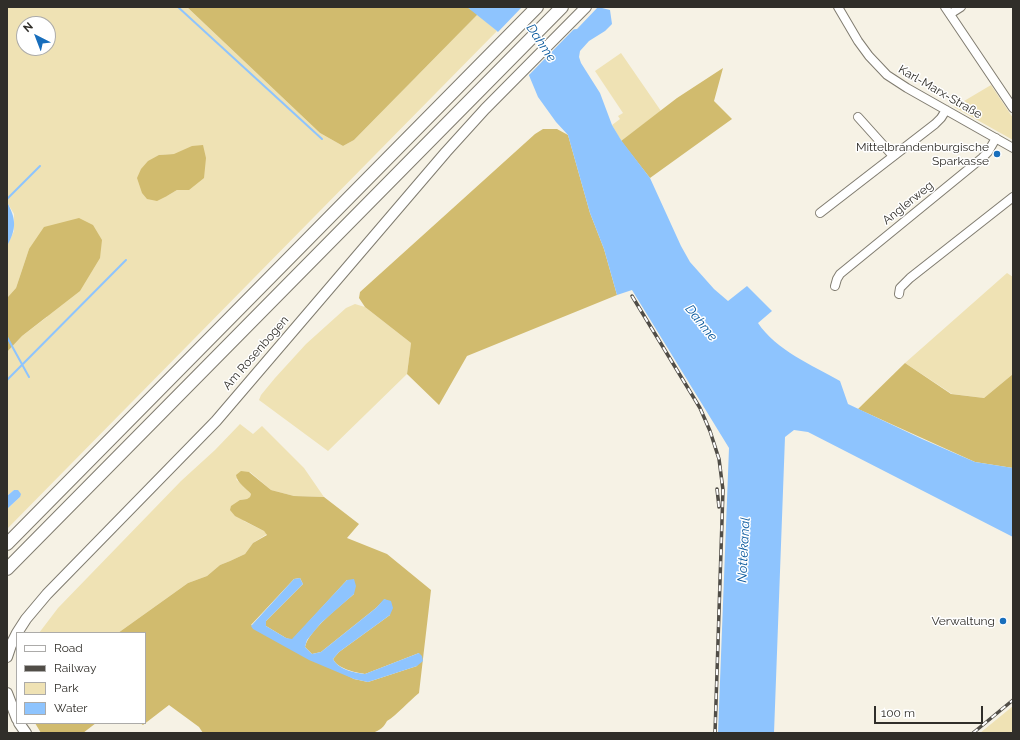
<!DOCTYPE html>
<meta charset="utf-8">
<style>
body{margin:0}
#map{position:relative;width:1020px;height:740px;overflow:hidden;background:#f6f2e5;font-family:Raleway,sans-serif}
canvas{display:block}
.frame{position:absolute;inset:0;border:8px solid #302e29;pointer-events:none}
.legend{position:absolute;left:16px;top:632px;width:130px;height:92px;box-sizing:border-box;background:#fff;border:1px solid #acaba9;margin:0;padding:5px 7px;list-style:none;font-size:12px;color:#302e29}
.legend li{display:flex;align-items:center;gap:8px;height:20px}
.legend b{width:20px;border:1px solid #acaba9}
.north{position:absolute;left:16px;top:16px;width:40px;height:40px;box-sizing:border-box;background:#fff;border:1px solid #acaba9;border-radius:50%;rotate:318deg;font-size:11px;font-weight:700;line-height:16px;text-align:center;color:#302e29}
.north::after{content:'';display:block;margin:auto;width:14px;height:18px;background:#186ebc;clip-path:polygon(50% 0,100% 100%,50% 72%,0 100%)}
.scale{position:absolute;left:874px;top:706px;width:109px;height:18px;box-sizing:border-box;border:2px solid #302e29;border-top:0;padding-left:5px;font-size:12px;line-height:14px;white-space:nowrap;color:#302e29;-webkit-text-stroke:3px #fff;paint-order:stroke}
</style>
<div id="map">
<canvas width="1020" height="740"></canvas>
<div class="frame"></div>
<ul class="legend">
<li><b style="height:5px;background:#fff"></b>Road</li>
<li><b style="height:5px;background:#504d47"></b>Railway</li>
<li><b style="height:11px;background:#efe2b4"></b>Park</li>
<li><b style="height:11px;background:#8ec4fe"></b>Water</li>
</ul>
<div class="north">N</div>
<div class="scale">100 m</div>
</div>
<script>
const ctx = document.querySelector('canvas').getContext('2d');
ctx.lineJoin = 'round';
function fillPath(path, color) { ctx.fillStyle = color; ctx.fill(path, 'evenodd'); }
function trace(path, color, width, dash) { ctx.strokeStyle = color; ctx.lineWidth = width; ctx.lineCap = dash ? 'butt' : 'round'; ctx.setLineDash(dash || []); ctx.stroke(path); }
function write(font, color, halo, rows, align = 'center') {
  ctx.font = font + ' Raleway,sans-serif'; ctx.lineWidth = 3; ctx.setLineDash([]); ctx.textBaseline = 'middle'; ctx.strokeStyle = halo; ctx.fillStyle = color; for (const [text, x, y, turn = 0] of rows) {
    ctx.save(); ctx.translate(x, y); ctx.rotate((+turn || 0) * Math.PI / 180); ctx.textAlign = isNaN(turn) ? turn : align; if (halo) ctx.strokeText(text, 0, 0); ctx.fillText(text, 0, 0); ctx.restore();
  }
}
const green = new Path2D(`
 M 7,7 L 187,7 L 320,133 L 343,146 L 354,140 L 478,14 L 497,31 L 7,529 L 7,509 L 20,497 L 14,490 L 7,496 L 7,352 L 22,336 L 47,317 L 29,249 L 16,288 L 7,298 L 7,246 L 14,231 L 14,214 L 7,202 ZM 24,24 L 48,24 L 48,48 L 24,48 ZM 174,154 L 189,190 L 177,190 L 167,196 L 159,155 Z
 M 621,53 L 661,111 L 621,141 L 612,125 L 620,119 L 618,116 L 623,113 L 595,71 Z
 M 991,85 L 1013,118 L 1013,140 L 954,107 Z
 M 1007,273 L 1013,277 L 1013,374 L 984,398 L 952,394 L 905,363 Z
 M 355,304 L 365,307 L 411,343 L 407,374 L 328,451 L 259,400 L 261,395 L 275,378 L 306,344 L 346,308 Z
 M 240,424 L 253,434 L 262,426 L 304,468 L 324,497 L 294,496 L 271,490 L 250,472 L 236,479 L 251,494 L 250,497 L 247,499 L 240,500 L 244,521 L 264,531 L 267,534 L 253,543 L 245,554 L 230,561 L 220,565 L 207,576 L 188,583 L 118,633 L 39,633 L 58,608 L 181,481 L 215,450 Z
 M 1013,706 L 1013,733 L 980,733 Z`);
const forest = new Path2D(`
 M 187,7 L 467,7 L 478,14 L 354,140 L 343,146 L 320,133 Z
 M 723,68 L 714,101 L 732,119 L 650,178 L 621,141 L 677,98 Z
 M 543,129 L 557,129 L 568,135 L 590,213 L 604,249 L 617,295 L 467,356 L 439,405 L 407,374 L 411,343 L 365,307 L 359,298 L 360,292 L 535,134 Z
 M 203,145 L 206,158 L 204,178 L 189,190 L 177,190 L 167,196 L 157,201 L 147,199 L 142,193 L 137,178 L 141,169 L 148,161 L 159,155 L 174,154 L 192,146 Z
 M 79,218 L 93,225 L 102,240 L 100,258 L 80,291 L 22,336 L 7,352 L 7,298 L 16,288 L 29,249 L 44,227 Z
 M 905,363 L 951,394 L 984,398 L 1013,374 L 1013,468 L 975,462 L 858,409 Z
 M 241,471 L 249,472 L 271,490 L 294,496 L 324,497 L 359,524 L 347,538 L 387,554 L 431,590 L 419,693 C 409,701 397,715 387,721 C 384,727 380,730 373,733 L 203,733 L 199,727 L 169,705 L 143,725 L 140,723 L 145,723 L 145,633 L 118,633 L 188,583 L 207,576 L 220,565 L 230,561 L 245,554 L 253,543 L 267,535 L 264,531 L 235,516 L 230,510 L 231,506 L 240,500 L 247,499 L 250,497 L 251,494 C 246,488 237,483 236,475 ZM 300,578 L 303,584 L 266,621 L 266,626 L 286,638 L 292,640 L 347,580 L 354,594 C 340,606 309,630 305,647 L 312,654 L 321,652 L 376,608 L 385,599 L 390,615 L 339,652 L 333,659 C 338,669 354,672 365,674 L 419,653 L 417,666 L 368,682 L 354,679 L 251,625 L 294,579 Z
 M 35,723 L 96,723 L 83,733 L 41,733 Z`);
const water = new Path2D(`
 M 467,7 L 540,7 L 558,31 L 577,29 L 598,7 L 610,10 L 612,24 L 605,31 L 589,41 L 580,51 L 579,57 L 581,63 L 600,93 L 612,125 L 621,140 L 650,178 L 681,246 L 690,262 L 714,289 L 728,301 L 747,286 L 772,311 L 758,323 C 776,350 812,365 840,381 L 848,404 L 922,439 L 975,462 L 1013,468 L 1013,537 L 808,432 L 794,430 L 785,437 L 774,733 L 718,733 L 729,448 L 632,290 L 617,295 L 604,249 L 590,213 L 568,135 L 556,122 L 538,97 L 523,61 L 497,31 Z
 M 7,202 C 16,219 17,228 7,246 Z
 M 14,490 L 18,490 L 21,494 L 20,497 L 7,509 L 7,496 Z
 M 300,578 L 303,584 L 266,621 L 266,626 L 286,638 L 292,639 L 347,580 L 354,579 L 356,586 L 354,594 L 321,623 L 307,640 L 305,647 L 312,654 L 321,652 L 376,608 L 384,599 L 391,601 L 393,608 L 390,615 L 339,652 L 333,659 C 338,669 354,673 365,674 L 419,653 L 422,656 L 423,661 L 417,666 L 368,682 L 354,679 L 309,660 L 253,629 L 251,626 L 294,579 Z`);
const pier = new Path2D(`
 M 522,7 L 543,7 L 559,29 L 576,27 L 528,76 L 521,62 L 497,33 Z`);
const stream = new Path2D(`
 M 178,7 L 322,139
 M 7,199 L 40,166
 M 7,337 L 29,377
 M 7,380 L 126,260`);
const minor = new Path2D(`
 M 838,7 L 858,41 L 869,56 L 887,75 L 907,88 L 1013,148
 M 945,7 L 1013,108
 M 950,14 L 961,7
 M 858,117 L 893,156
 M 820,213 L 935,124 L 941,118 L 946,110
 M 835,286 L 837,279 L 840,274 L 982,158 L 988,152 L 996,138
 M 899,294 L 900,288 L 910,278 L 1013,197`);
const major = new Path2D(`
 M 17,633 L 26,619 L 47,594 L 216,421 L 446,152 L 485,109 L 586,7
 M 7,657 L 11,645 L 17,633
 M 7,693 L 17,719
 M 19,723 L 26,733`);
const highway = new Path2D(`
 M 7,544 L 537,7
 M 7,569 L 562,7`);
const rail = new Path2D(`
 M 632,296 L 700,408 L 710,431 L 719,459 L 723,490 L 715,733
 M 717,489 L 719,507
 M 973,733 L 1013,700`);
const markers = [
 [997,154,4,"#186ebc"],
 [1003,621,4,"#186ebc"]
];
const streetNames = [
 ["Karl-Marx-Straße",940,92,30],
 ["Anglerweg",908,203,-39],
 ["Am Rosenbogen",256,353,-49]
];
const poiNames = [
 ["Mittelbrandenburgische",989,147],
 ["Sparkasse",989,161],
 ["Verwaltung",995,621]
];
const waterNames = [
 ["Dahme",541,43,56],
 ["Dahme",701,323,51],
 ["Nottekanal",744,550,-87]
];
fillPath(green, '#efe2b4');
fillPath(forest, '#d1bb6e');
fillPath(water, '#8ec4fe');
fillPath(pier, '#f6f2e5');
trace(stream, '#8ec4fe', 2);
trace(minor, '#807c70', 10);
trace(major, '#807c70', 12);
trace(highway, '#807c70', 14);
trace(minor, '#fff', 8);
trace(major, '#fff', 10);
trace(highway, '#fff', 12);
trace(rail, '#504d47', 3.5);
trace(rail, '#fff', 2, [6]);
for (const [x, y, r, color] of markers) { const dot = new Path2D(); dot.arc(x, y, r, 0, 2 * Math.PI); ctx.fillStyle = color; ctx.fill(dot); trace(dot, '#fff', 1.5); }
write('12px', '#302e29', '#fff', streetNames);
write('12px', '#302e29', '#fff', poiNames, 'right');
write('italic 13px', '#09599d', '#fff', waterNames);
</script>
